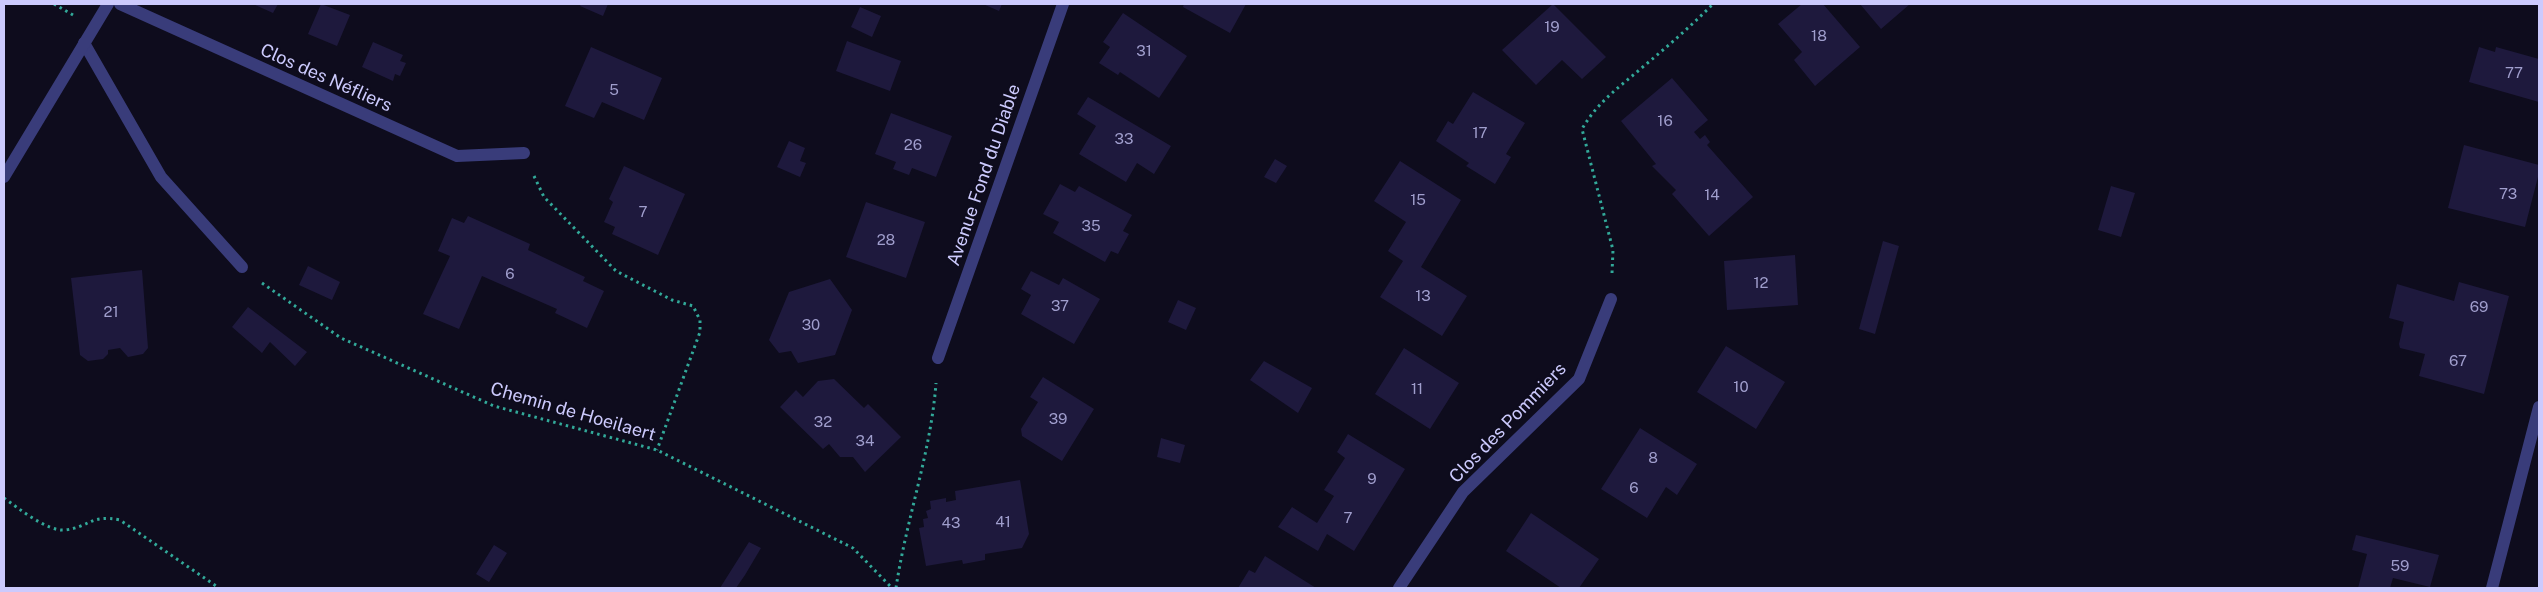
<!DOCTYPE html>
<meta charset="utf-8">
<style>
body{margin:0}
#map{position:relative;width:2543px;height:592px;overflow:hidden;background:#0e0c1d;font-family:"Public Sans",sans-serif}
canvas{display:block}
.frame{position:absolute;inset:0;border:5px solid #cccafd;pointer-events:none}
</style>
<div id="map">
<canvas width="2543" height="592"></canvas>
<div class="frame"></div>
</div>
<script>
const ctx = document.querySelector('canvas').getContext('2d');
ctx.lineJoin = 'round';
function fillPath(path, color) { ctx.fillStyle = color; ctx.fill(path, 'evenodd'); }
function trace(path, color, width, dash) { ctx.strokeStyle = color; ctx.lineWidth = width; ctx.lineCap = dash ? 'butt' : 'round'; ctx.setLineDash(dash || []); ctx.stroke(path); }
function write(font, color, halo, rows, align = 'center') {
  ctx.font = font + ' "Public Sans",sans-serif'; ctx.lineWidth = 4; ctx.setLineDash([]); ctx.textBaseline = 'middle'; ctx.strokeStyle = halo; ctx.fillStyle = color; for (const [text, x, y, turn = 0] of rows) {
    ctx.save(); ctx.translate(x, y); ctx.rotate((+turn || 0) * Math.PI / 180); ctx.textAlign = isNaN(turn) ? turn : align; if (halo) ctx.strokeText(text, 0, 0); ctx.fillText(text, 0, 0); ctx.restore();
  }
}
const building = new Path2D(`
 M 253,4 L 278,4 L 273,13 Z
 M 321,4 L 350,15 L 337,46 L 308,34 Z
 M 581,4 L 608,4 L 603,16 L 580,6 Z
 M 983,4 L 1002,4 L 999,11 Z
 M 1184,4 L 1246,4 L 1230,33 L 1183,7 Z
 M 1553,4 L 1606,57 L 1582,79 L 1562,60 L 1536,85 L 1502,50 Z
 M 1802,4 L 1823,4 L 1860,47 L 1815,86 L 1794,60 L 1802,52 L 1778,24 Z
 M 1860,4 L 1910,4 L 1881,29 Z
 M 860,7 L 881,16 L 872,37 L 851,27 Z
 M 1123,13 L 1187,56 L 1159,98 L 1120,72 L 1118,75 L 1099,63 L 1110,47 L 1103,42 Z
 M 847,41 L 901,61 L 890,91 L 836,71 Z
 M 373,42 L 403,55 L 400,61 L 406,63 L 400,76 L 395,74 L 393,81 L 362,67 Z
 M 591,47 L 662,78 L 644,120 L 602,102 L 594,118 L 565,106 Z
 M 2479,47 L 2495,52 L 2496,47 L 2539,59 L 2539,102 L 2469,82 Z
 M 1672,78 L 1708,120 L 1694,132 L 1700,139 L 1705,135 L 1710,142 L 1707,145 L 1753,197 L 1709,236 L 1672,194 L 1676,190 L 1652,166 L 1656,164 L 1621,121 Z
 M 1473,92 L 1525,123 L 1506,154 L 1511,157 L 1495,184 L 1466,166 L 1469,163 L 1436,141 L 1448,121 L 1453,124 Z
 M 1088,97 L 1171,146 L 1154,174 L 1137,163 L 1126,182 L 1079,154 L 1096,126 L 1077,114 Z
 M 891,113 L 952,136 L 936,177 L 912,168 L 909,175 L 893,169 L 896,162 L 875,154 Z
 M 789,141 L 805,148 L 800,161 L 806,163 L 800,177 L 777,167 Z
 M 2464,145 L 2539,165 L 2539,173 L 2525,227 L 2448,208 Z
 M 1275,159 L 1287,166 L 1276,183 L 1264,177 Z
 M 1400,161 L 1461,200 L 1421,267 L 1467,296 L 1442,336 L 1380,297 L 1403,261 L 1388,251 L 1406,222 L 1374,201 Z
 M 624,166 L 685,194 L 658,255 L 612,234 L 615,227 L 604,222 L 613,202 L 609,199 Z
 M 1060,184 L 1075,192 L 1079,186 L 1132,215 L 1123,231 L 1129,234 L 1118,254 L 1111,251 L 1105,262 L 1053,233 L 1059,222 L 1043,214 Z
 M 2111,186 L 2135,193 L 2121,237 L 2098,230 Z
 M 866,202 L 925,222 L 906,278 L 846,257 Z
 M 468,216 L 530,244 L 528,250 L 585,277 L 583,281 L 604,291 L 587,328 L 555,313 L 557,309 L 482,276 L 459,329 L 423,314 L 450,256 L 438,251 L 452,218 L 464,223 Z
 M 1883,241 L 1899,246 L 1875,334 L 1859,329 Z
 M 1795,255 L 1798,305 L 1727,310 L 1724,261 Z
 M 308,266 L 340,282 L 332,300 L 299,285 Z
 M 142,270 L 148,348 L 143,354 L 128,357 L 120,348 L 108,350 L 108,354 L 103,359 L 88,361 L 80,355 L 71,278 Z
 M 1031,271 L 1059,285 L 1063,278 L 1100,299 L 1074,344 L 1021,314 L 1031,295 L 1021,289 Z
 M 830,279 L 852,310 L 835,355 L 798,363 L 791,351 L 779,353 L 769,340 L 789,292 Z
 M 2459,282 L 2509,296 L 2484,394 L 2419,376 L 2425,354 L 2400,348 L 2399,344 L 2404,322 L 2389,318 L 2397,284 L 2454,301 Z
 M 1178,300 L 1196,308 L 1186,330 L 1168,322 Z
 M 248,307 L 307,352 L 295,366 L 270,342 L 262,353 L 232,327 Z
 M 1726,346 L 1785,382 L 1756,429 L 1697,392 Z
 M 1404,348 L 1459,383 L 1430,429 L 1375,394 Z
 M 1264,361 L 1312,388 L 1298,413 L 1250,380 Z
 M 1043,377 L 1094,409 L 1062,461 L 1022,436 L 1021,429 L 1038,402 L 1030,397 Z
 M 834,379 L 864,408 L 868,404 L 901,437 L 865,472 L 853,457 L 840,457 L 829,444 L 823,449 L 780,407 L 796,390 L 803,397 L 818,381 Z
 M 1640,428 L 1697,464 L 1677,495 L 1666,487 L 1647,518 L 1601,489 Z
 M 1348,434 L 1405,469 L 1354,551 L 1327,534 L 1318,551 L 1278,527 L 1292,507 L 1317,523 L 1334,496 L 1324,490 L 1345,458 L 1337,452 Z
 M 1161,438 L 1185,445 L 1180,463 L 1157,457 Z
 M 1020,480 L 1029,534 L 1022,548 L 985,554 L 985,560 L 963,564 L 962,560 L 926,566 L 919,528 L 924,527 L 923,519 L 928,518 L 926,511 L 931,509 L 930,501 L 946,498 L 946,502 L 956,500 L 955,491 Z
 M 1531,513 L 1599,559 L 1579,588 L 1561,588 L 1506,551 Z
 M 2356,535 L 2439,555 L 2430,587 L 2393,578 L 2390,588 L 2358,588 L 2367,554 L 2352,550 Z
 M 749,542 L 761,548 L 745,575 L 736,588 L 720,588 Z
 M 494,545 L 507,553 L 489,582 L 476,574 Z
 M 1265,556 L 1316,588 L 1238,588 L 1249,570 L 1255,573 Z`);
const path = new Path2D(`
 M 54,4 L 73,15
 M 534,176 L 544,197 L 616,271 L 672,300 L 693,306 L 700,320 L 700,332 L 657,450
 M 1612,273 L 1613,250 L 1582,129 C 1598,101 1621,86 1644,66 C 1668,46 1691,26 1713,4
 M 262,283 L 341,338 L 494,406 L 657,450 L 853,548 L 892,588
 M 4,498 C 18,508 48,532 65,530 C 90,527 90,514 120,520 L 219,588
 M 896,588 C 906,520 931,452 936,383`);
const lane = new Path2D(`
 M 84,43 L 161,177 L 242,267`);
const street = new Path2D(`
 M 120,4 L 457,156 L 524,153
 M 4,177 L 108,4
 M 938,358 L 1063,4
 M 1399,588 L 1463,492 L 1579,379 L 1611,299
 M 2492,588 L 2539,407`);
const numberNames = [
 ["19",1552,27],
 ["18",1819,36],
 ["31",1144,51],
 ["77",2514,73],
 ["5",614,90],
 ["16",1665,121],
 ["17",1480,133],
 ["33",1124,139],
 ["26",913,145],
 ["73",2508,194],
 ["14",1712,195],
 ["15",1418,200],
 ["7",643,212],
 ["35",1091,226],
 ["28",886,240],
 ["6",510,274],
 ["12",1761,283],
 ["13",1423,296],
 ["37",1060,306],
 ["69",2479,307],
 ["21",111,312],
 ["30",811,325],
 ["67",2458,361],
 ["10",1741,387],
 ["11",1417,389],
 ["39",1058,419],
 ["32",823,422],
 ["34",865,441],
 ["8",1653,458],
 ["9",1372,479],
 ["6",1634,488],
 ["7",1348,518],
 ["41",1003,522],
 ["43",951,523],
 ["59",2400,566]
];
const streetNames = [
 ["Clos des Néfliers",326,78,24],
 ["Avenue Fond du Diable",984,175,-71],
 ["Chemin de Hoeilaert",573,412,16],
 ["Clos des Pommiers",1508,423,-46]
];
fillPath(building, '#1e193d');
trace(path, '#32a999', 3, [2.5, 4]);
trace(lane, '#393c7a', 12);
trace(street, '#393c7a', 12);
write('15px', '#a09ecd', null, numberNames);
write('18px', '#cccafd', '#0e0c1d', streetNames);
</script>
